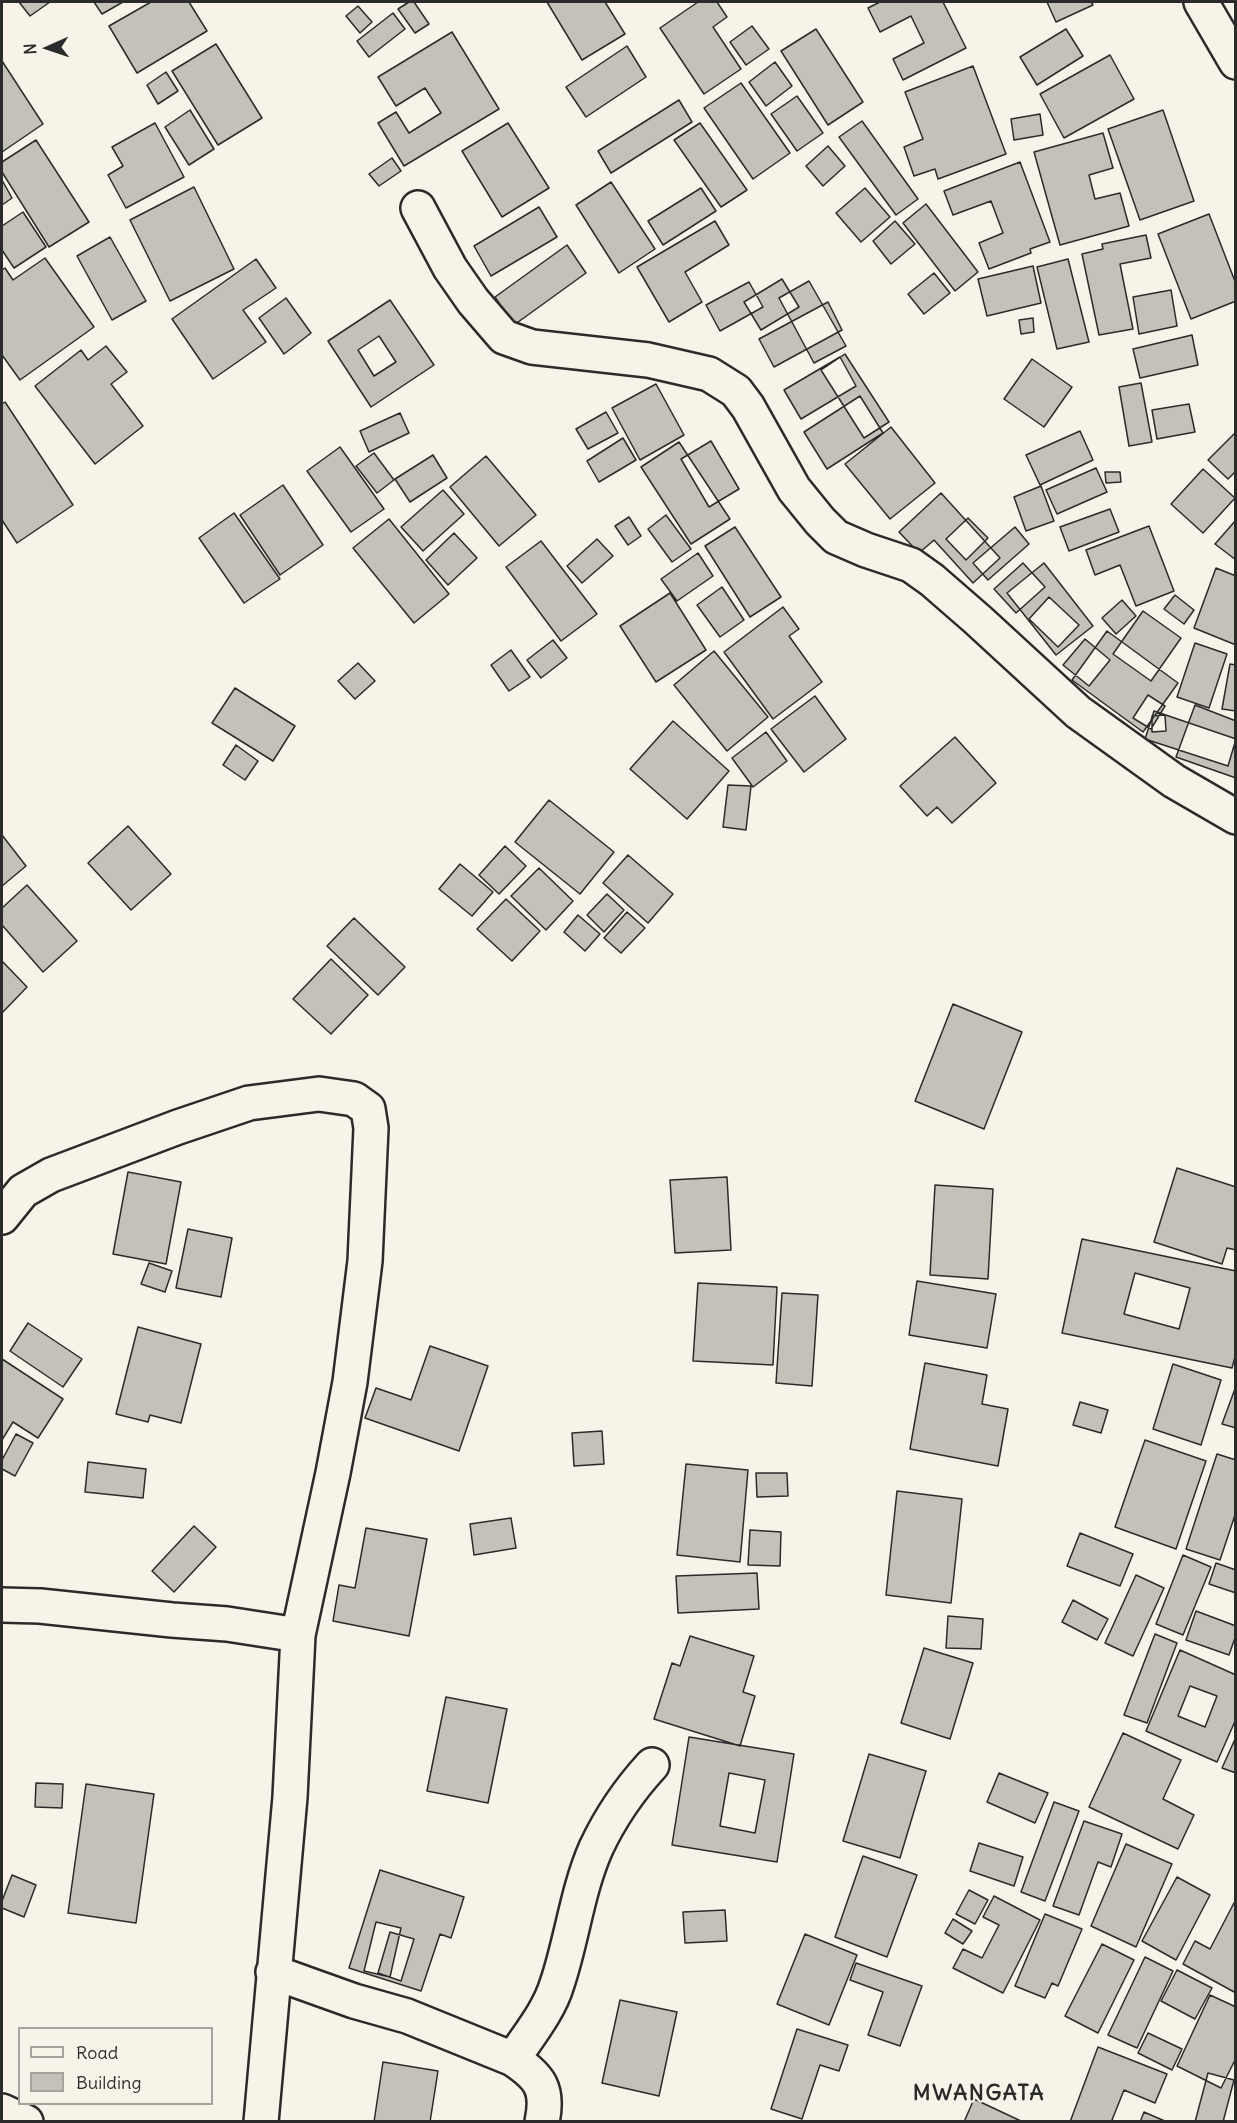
<!DOCTYPE html>
<style>
body{margin:0}
#map{position:relative;width:1237px;height:2123px;overflow:hidden;background:#f7f3e8;font-family:Delius,sans-serif}
canvas{display:block}
.frame{position:absolute;inset:0;border:3px solid #2b2b2b;pointer-events:none}
.legend{position:absolute;left:18px;top:2027px;width:195px;height:78px;box-sizing:border-box;background:#f7f3e8;border:2px solid #a5a39c;margin:0;padding:8px 10px;list-style:none;font-size:18px;color:#2b2b2b}
.legend li{display:flex;align-items:center;gap:12px;height:30px}
.legend b{width:30px;border:2px solid #a5a39c}
.north{position:absolute;left:18px;top:18px;width:60px;height:60px;-webkit-text-stroke:4px #f7f3e8;paint-order:stroke;rotate:267deg;font-size:16px;font-weight:700;line-height:24px;text-align:center;color:#2b2b2b}
.north::after{content:'';display:block;margin:auto;width:21px;height:27px;background:#2b2b2b;clip-path:polygon(50% 0,100% 100%,50% 72%,0 100%)}
</style>
<div id="map">
<canvas width="1237" height="2123"></canvas>
<div class="frame"></div>
<ul class="legend">
<li><b style="height:8px;background:#f7f3e8"></b>Road</li>
<li><b style="height:16px;background:#c4c1b9"></b>Building</li>
</ul>
<div class="north">N</div>
</div>
<script>
const ctx = document.querySelector('canvas').getContext('2d');
ctx.lineJoin = 'round';
function fillPath(path, color) { ctx.fillStyle = color; ctx.fill(path, 'evenodd'); }
function trace(path, color, width, dash) { ctx.strokeStyle = color; ctx.lineWidth = width; ctx.lineCap = dash ? 'butt' : 'round'; ctx.setLineDash(dash || []); ctx.stroke(path); }
function write(font, color, halo, rows, align = 'center') {
  ctx.font = font + ' Delius,sans-serif'; ctx.lineWidth = 4.5; ctx.setLineDash([]); ctx.textBaseline = 'middle'; ctx.strokeStyle = halo; ctx.fillStyle = color; for (const [text, x, y, turn = 0] of rows) {
    ctx.save(); ctx.translate(x, y); ctx.rotate((+turn || 0) * Math.PI / 180); ctx.textAlign = isNaN(turn) ? turn : align; if (halo) ctx.strokeText(text, 0, 0); ctx.fillText(text, 0, 0); ctx.restore();
  }
}
const building = new Path2D(`
 M 19,2 L 50,2 L 30,16 Z
 M 94,2 L 123,2 L 102,14 Z
 M 151,2 L 189,2 L 207,31 L 137,73 L 109,26 Z
 M 409,2 L 414,2 L 429,24 L 415,33 L 398,9 Z
 M 547,2 L 605,2 L 625,34 L 582,60 Z
 M 698,2 L 717,2 L 727,17 L 713,27 L 741,69 L 704,94 L 660,28 Z
 M 880,2 L 943,2 L 966,48 L 903,80 L 893,59 L 924,43 L 911,16 L 880,32 L 868,8 Z
 M 1047,2 L 1091,2 L 1093,5 L 1056,22 Z
 M 358,6 L 372,22 L 360,33 L 346,16 Z
 M 393,13 L 405,29 L 369,57 L 357,41 Z
 M 752,26 L 769,49 L 746,65 L 730,42 Z
 M 816,29 L 863,102 L 828,125 L 781,51 Z
 M 1066,29 L 1083,56 L 1037,85 L 1020,57 Z
 M 452,32 L 499,109 L 404,166 L 378,123 L 396,112 L 409,133 L 441,113 L 425,88 L 396,106 L 378,77 Z
 M 216,44 L 262,118 L 218,145 L 172,71 Z
 M 627,46 L 646,77 L 586,117 L 566,87 Z
 M 1110,55 L 1134,99 L 1064,138 L 1040,94 Z
 M 2,61 L 43,124 L 2,152 Z
 M 775,62 L 792,86 L 766,106 L 749,82 Z
 M 973,66 L 1006,154 L 938,179 L 935,169 L 914,176 L 904,147 L 923,139 L 905,92 Z
 M 166,72 L 178,91 L 158,104 L 147,85 Z
 M 741,83 L 790,153 L 753,179 L 704,108 Z
 M 797,96 L 823,133 L 797,151 L 771,114 Z
 M 679,100 L 692,122 L 611,173 L 598,151 Z
 M 190,110 L 214,149 L 189,165 L 165,127 Z
 M 1163,110 L 1194,201 L 1140,220 L 1108,129 Z
 M 1040,114 L 1043,135 L 1014,140 L 1011,119 Z
 M 862,121 L 918,199 L 896,215 L 839,137 Z
 M 155,123 L 184,177 L 126,208 L 108,175 L 123,166 L 112,147 Z
 M 508,123 L 549,188 L 502,217 L 462,151 Z
 M 700,123 L 747,190 L 721,207 L 674,140 Z
 M 1103,133 L 1113,168 L 1089,175 L 1095,199 L 1120,193 L 1129,226 L 1060,245 L 1034,152 Z
 M 36,140 L 89,222 L 49,247 L 2,172 L 2,162 Z
 M 828,146 L 845,166 L 823,186 L 806,166 Z
 M 392,158 L 401,171 L 379,186 L 369,174 Z
 M 1020,162 L 1050,242 L 1030,249 L 1031,253 L 989,269 L 979,243 L 1003,233 L 991,201 L 953,215 L 944,191 Z
 M 2,180 L 12,198 L 2,205 Z
 M 611,182 L 655,249 L 619,273 L 576,205 Z
 M 194,187 L 234,269 L 170,301 L 130,220 Z
 M 701,188 L 716,211 L 663,245 L 648,221 Z
 M 865,188 L 890,217 L 861,242 L 836,213 Z
 M 926,204 L 978,272 L 955,291 L 903,223 Z
 M 539,207 L 557,237 L 491,276 L 474,246 Z
 M 23,212 L 46,247 L 14,268 L 2,250 L 2,226 Z
 M 1209,214 L 1236,284 L 1236,301 L 1191,319 L 1158,234 Z
 M 715,221 L 729,245 L 685,272 L 702,302 L 669,322 L 637,267 Z
 M 895,221 L 915,244 L 891,264 L 873,241 Z
 M 1146,235 L 1151,258 L 1120,264 L 1133,329 L 1099,335 L 1082,254 L 1103,249 L 1102,244 Z
 M 110,237 L 146,301 L 112,320 L 77,256 Z
 M 567,245 L 586,273 L 514,325 L 495,297 Z
 M 45,258 L 94,327 L 20,380 L 2,355 L 2,270 L 5,268 L 13,280 Z
 M 256,259 L 276,288 L 243,310 L 266,342 L 213,379 L 172,319 Z
 M 1068,259 L 1089,342 L 1057,349 L 1037,267 Z
 M 1033,266 L 1041,303 L 987,316 L 978,279 Z
 M 934,273 L 950,293 L 924,314 L 908,294 Z
 M 782,279 L 799,307 L 761,330 L 744,302 Z
 M 809,281 L 846,346 L 814,363 L 779,298 Z
 M 749,282 L 763,307 L 720,331 L 706,305 Z
 M 1171,290 L 1177,326 L 1139,334 L 1133,297 Z
 M 286,298 L 311,333 L 284,354 L 259,318 Z
 M 390,300 L 434,365 L 371,407 L 328,341 ZM 379,336 L 396,362 L 374,376 L 358,350 Z
 M 828,302 L 842,330 L 774,367 L 759,339 Z
 M 1033,318 L 1034,332 L 1021,334 L 1019,320 Z
 M 1192,335 L 1198,365 L 1140,378 L 1133,349 Z
 M 106,346 L 127,372 L 111,384 L 143,426 L 95,464 L 35,386 L 81,350 L 88,360 Z
 M 845,354 L 889,422 L 864,438 L 821,370 Z
 M 840,357 L 856,386 L 801,419 L 784,390 Z
 M 1032,359 L 1072,387 L 1044,427 L 1004,399 Z
 M 1141,383 L 1152,442 L 1129,446 L 1119,387 Z
 M 656,384 L 684,435 L 640,460 L 612,408 Z
 M 860,396 L 883,433 L 827,469 L 804,432 Z
 M 5,402 L 73,505 L 17,543 L 2,520 L 2,404 Z
 M 1189,404 L 1195,432 L 1157,439 L 1152,410 Z
 M 606,412 L 618,433 L 588,449 L 576,429 Z
 M 400,413 L 409,433 L 369,452 L 360,431 Z
 M 891,427 L 935,483 L 890,519 L 845,464 Z
 M 1080,431 L 1093,460 L 1040,485 L 1026,455 Z
 M 1236,432 L 1236,471 L 1228,479 L 1208,460 Z
 M 623,438 L 636,460 L 599,482 L 587,461 Z
 M 711,441 L 739,489 L 709,507 L 681,459 Z
 M 679,442 L 730,519 L 691,544 L 641,467 Z
 M 340,447 L 384,509 L 351,532 L 307,471 Z
 M 374,453 L 394,480 L 377,493 L 356,466 Z
 M 433,455 L 447,478 L 410,502 L 395,479 Z
 M 486,456 L 536,515 L 499,546 L 450,487 Z
 M 1096,468 L 1107,492 L 1057,514 L 1046,490 Z
 M 1203,469 L 1235,498 L 1203,533 L 1171,504 Z
 M 1105,472 L 1120,472 L 1121,482 L 1106,483 Z
 M 283,485 L 323,545 L 280,575 L 240,515 Z
 M 1041,486 L 1054,521 L 1026,531 L 1014,497 Z
 M 443,490 L 464,514 L 423,551 L 401,527 Z
 M 941,493 L 1000,558 L 973,583 L 934,540 L 919,553 L 899,532 Z
 M 1110,509 L 1119,532 L 1069,551 L 1060,527 Z
 M 234,513 L 280,579 L 244,603 L 199,538 Z
 M 666,515 L 691,549 L 672,562 L 648,529 Z
 M 629,517 L 641,536 L 628,545 L 615,526 Z
 M 968,518 L 988,538 L 966,560 L 946,539 Z
 M 389,519 L 449,594 L 414,623 L 353,548 Z
 M 1236,520 L 1236,560 L 1215,544 Z
 M 1149,526 L 1174,591 L 1136,606 L 1120,565 L 1095,575 L 1086,550 Z
 M 735,527 L 781,597 L 750,617 L 705,546 Z
 M 1015,527 L 1029,544 L 988,580 L 973,563 Z
 M 454,533 L 477,558 L 448,585 L 426,560 Z
 M 597,539 L 613,556 L 582,583 L 567,566 Z
 M 541,541 L 597,614 L 561,641 L 506,567 Z
 M 698,553 L 713,576 L 677,601 L 661,579 Z
 M 1023,563 L 1045,587 L 1016,613 L 994,589 Z
 M 1044,563 L 1093,626 L 1056,655 L 1007,593 Z
 M 1216,568 L 1236,576 L 1236,645 L 1194,628 Z
 M 722,587 L 744,620 L 720,637 L 697,605 Z
 M 670,593 L 706,650 L 656,682 L 620,626 Z
 M 1175,595 L 1194,610 L 1184,624 L 1164,609 Z
 M 1049,597 L 1079,625 L 1058,647 L 1029,619 Z
 M 1122,600 L 1136,616 L 1116,634 L 1102,618 Z
 M 783,607 L 799,629 L 789,636 L 822,682 L 773,719 L 724,652 Z
 M 1143,611 L 1181,638 L 1151,681 L 1113,654 Z
 M 1107,631 L 1178,683 L 1143,732 L 1072,680 Z
 M 1085,639 L 1110,660 L 1089,686 L 1063,665 Z
 M 553,640 L 567,658 L 541,678 L 527,660 Z
 M 1195,643 L 1227,654 L 1209,708 L 1177,697 Z
 M 511,650 L 530,677 L 509,691 L 491,665 Z
 M 714,651 L 768,717 L 727,751 L 674,685 Z
 M 358,663 L 375,681 L 355,699 L 338,681 Z
 M 1230,664 L 1236,665 L 1236,711 L 1222,709 Z
 M 235,688 L 295,726 L 273,761 L 212,723 Z
 M 1148,695 L 1165,706 L 1151,729 L 1133,718 Z
 M 815,696 L 846,739 L 804,772 L 771,729 Z
 M 1195,705 L 1236,721 L 1236,778 L 1176,757 Z
 M 1154,711 L 1236,739 L 1228,766 L 1145,739 Z
 M 1165,715 L 1166,731 L 1152,732 L 1152,716 Z
 M 673,721 L 729,771 L 687,819 L 630,769 Z
 M 766,732 L 787,761 L 753,787 L 732,758 Z
 M 955,737 L 996,783 L 952,823 L 937,807 L 927,816 L 900,786 Z
 M 236,745 L 258,761 L 245,780 L 223,765 Z
 M 728,785 L 751,786 L 746,830 L 723,827 Z
 M 549,800 L 614,852 L 580,894 L 515,842 Z
 M 128,826 L 171,874 L 131,910 L 88,863 Z
 M 2,835 L 26,866 L 2,886 Z
 M 505,846 L 526,866 L 499,894 L 479,875 Z
 M 628,855 L 673,894 L 648,923 L 603,883 Z
 M 460,864 L 493,892 L 472,916 L 439,889 Z
 M 539,868 L 573,901 L 546,930 L 511,896 Z
 M 27,885 L 77,941 L 43,972 L 2,925 L 2,908 Z
 M 607,894 L 624,910 L 604,932 L 587,915 Z
 M 506,899 L 540,931 L 512,961 L 477,929 Z
 M 627,912 L 645,928 L 621,953 L 604,938 Z
 M 578,915 L 600,934 L 585,951 L 564,932 Z
 M 354,918 L 405,967 L 378,995 L 327,946 Z
 M 331,959 L 368,995 L 331,1034 L 293,999 Z
 M 2,961 L 27,987 L 2,1013 Z
 M 953,1004 L 1022,1032 L 984,1129 L 915,1101 Z
 M 1177,1168 L 1236,1187 L 1236,1250 L 1227,1248 L 1222,1264 L 1154,1242 Z
 M 128,1172 L 181,1182 L 166,1264 L 113,1254 Z
 M 727,1177 L 731,1250 L 675,1253 L 670,1180 Z
 M 935,1185 L 993,1189 L 988,1279 L 930,1275 Z
 M 188,1229 L 232,1238 L 221,1297 L 176,1288 Z
 M 1082,1239 L 1236,1271 L 1236,1353 L 1232,1368 L 1062,1333 ZM 1135,1273 L 1190,1288 L 1179,1329 L 1124,1314 Z
 M 149,1263 L 172,1271 L 165,1292 L 141,1284 Z
 M 917,1281 L 996,1294 L 987,1348 L 909,1335 Z
 M 698,1283 L 777,1287 L 773,1365 L 693,1361 Z
 M 782,1293 L 818,1295 L 812,1386 L 776,1383 Z
 M 28,1323 L 82,1359 L 63,1387 L 10,1351 Z
 M 138,1327 L 201,1344 L 181,1423 L 150,1415 L 148,1422 L 116,1414 Z
 M 430,1346 L 488,1366 L 459,1451 L 365,1418 L 376,1388 L 411,1400 Z
 M 2,1359 L 63,1399 L 38,1438 L 13,1422 L 2,1440 Z
 M 925,1363 L 987,1375 L 982,1404 L 1008,1409 L 998,1466 L 910,1449 Z
 M 1173,1364 L 1221,1380 L 1201,1445 L 1153,1429 Z
 M 1236,1386 L 1236,1428 L 1222,1424 Z
 M 1080,1402 L 1108,1410 L 1101,1433 L 1073,1425 Z
 M 602,1431 L 604,1464 L 574,1466 L 572,1433 Z
 M 16,1434 L 33,1443 L 15,1476 L 2,1469 L 2,1460 Z
 M 1145,1440 L 1206,1461 L 1176,1549 L 1115,1527 Z
 M 1217,1454 L 1236,1460 L 1236,1512 L 1220,1560 L 1186,1549 Z
 M 88,1462 L 146,1469 L 143,1498 L 85,1492 Z
 M 686,1464 L 748,1470 L 740,1562 L 677,1555 Z
 M 756,1473 L 787,1473 L 788,1496 L 757,1497 Z
 M 897,1491 L 962,1499 L 951,1603 L 886,1595 Z
 M 511,1518 L 516,1548 L 474,1555 L 470,1524 Z
 M 194,1526 L 216,1547 L 174,1592 L 152,1571 Z
 M 366,1528 L 427,1539 L 409,1636 L 333,1621 L 339,1585 L 355,1588 Z
 M 750,1530 L 781,1532 L 780,1566 L 748,1565 Z
 M 1080,1533 L 1133,1554 L 1120,1586 L 1067,1566 Z
 M 1183,1555 L 1211,1567 L 1183,1635 L 1156,1624 Z
 M 1216,1563 L 1236,1570 L 1236,1593 L 1209,1584 Z
 M 757,1573 L 759,1609 L 678,1613 L 676,1576 Z
 M 1136,1575 L 1164,1588 L 1133,1656 L 1105,1643 Z
 M 1073,1600 L 1108,1619 L 1097,1640 L 1062,1622 Z
 M 1196,1611 L 1236,1626 L 1236,1635 L 1229,1655 L 1186,1640 Z
 M 948,1616 L 983,1619 L 981,1649 L 946,1648 Z
 M 1155,1634 L 1177,1643 L 1147,1723 L 1124,1715 Z
 M 690,1636 L 754,1656 L 743,1692 L 755,1696 L 740,1746 L 654,1719 L 672,1663 L 680,1666 Z
 M 924,1648 L 973,1663 L 950,1739 L 901,1723 Z
 M 1180,1650 L 1236,1675 L 1236,1719 L 1217,1762 L 1146,1731 ZM 1190,1686 L 1217,1696 L 1205,1727 L 1178,1716 Z
 M 446,1697 L 507,1709 L 488,1803 L 427,1791 Z
 M 1123,1733 L 1181,1760 L 1163,1799 L 1194,1815 L 1178,1849 L 1089,1807 Z
 M 689,1737 L 794,1754 L 777,1862 L 672,1845 ZM 729,1773 L 765,1780 L 755,1833 L 720,1826 Z
 M 1236,1737 L 1236,1773 L 1222,1768 Z
 M 869,1754 L 926,1771 L 900,1858 L 843,1841 Z
 M 999,1773 L 1048,1793 L 1035,1823 L 987,1802 Z
 M 36,1783 L 63,1784 L 62,1808 L 35,1807 Z
 M 86,1784 L 154,1794 L 136,1923 L 68,1913 Z
 M 1054,1802 L 1079,1811 L 1045,1901 L 1021,1892 Z
 M 1084,1821 L 1122,1834 L 1111,1867 L 1098,1862 L 1079,1915 L 1053,1906 Z
 M 979,1843 L 1023,1857 L 1014,1886 L 970,1871 Z
 M 1126,1844 L 1172,1864 L 1136,1947 L 1091,1926 Z
 M 863,1856 L 917,1875 L 887,1957 L 835,1937 Z
 M 380,1870 L 464,1897 L 451,1938 L 440,1934 L 421,1991 L 349,1968 Z
 M 12,1875 L 36,1885 L 24,1917 L 2,1908 L 2,1901 Z
 M 1177,1877 L 1210,1895 L 1176,1960 L 1142,1941 Z
 M 969,1890 L 988,1900 L 975,1924 L 956,1914 Z
 M 994,1896 L 1040,1920 L 1003,1993 L 953,1968 L 963,1949 L 982,1958 L 999,1925 L 983,1917 Z
 M 1235,1901 L 1236,1901 L 1236,1993 L 1183,1964 L 1195,1941 L 1210,1949 Z
 M 725,1910 L 727,1941 L 685,1943 L 683,1912 Z
 M 1045,1914 L 1082,1929 L 1058,1986 L 1052,1983 L 1045,1998 L 1015,1986 Z
 M 953,1919 L 972,1931 L 963,1944 L 945,1933 Z
 M 376,1922 L 401,1928 L 390,1977 L 364,1971 Z
 M 390,1932 L 414,1939 L 401,1981 L 378,1973 Z
 M 805,1934 L 857,1955 L 829,2025 L 777,2004 Z
 M 1102,1944 L 1134,1960 L 1098,2033 L 1065,2016 Z
 M 1145,1957 L 1173,1971 L 1137,2048 L 1108,2035 Z
 M 856,1963 L 922,1986 L 900,2046 L 868,2035 L 883,1992 L 850,1980 Z
 M 1177,1970 L 1212,1988 L 1195,2019 L 1161,2001 Z
 M 1210,1995 L 1236,2007 L 1236,2058 L 1221,2088 L 1177,2066 Z
 M 620,2000 L 677,2012 L 659,2096 L 602,2083 Z
 M 797,2029 L 848,2045 L 839,2071 L 820,2065 L 802,2119 L 771,2109 Z
 M 1148,2033 L 1182,2049 L 1172,2070 L 1138,2053 Z
 M 1098,2047 L 1167,2074 L 1155,2103 L 1124,2090 L 1112,2120 L 1116,2122 L 1070,2122 Z
 M 383,2062 L 438,2071 L 430,2122 L 374,2122 Z
 M 1208,2073 L 1234,2080 L 1223,2122 L 1195,2122 Z
 M 974,2099 L 1023,2122 L 964,2122 Z
 M 1144,2112 L 1167,2122 L 1140,2122 Z`);
const minor = new Path2D(`
 M 1201,2 L 1236,62
 M 418,208 L 450,268 L 473,301 L 504,337 L 532,347 L 648,360 L 709,374 L 736,391 L 748,407 L 794,489 L 820,521 L 836,537 L 866,550 L 911,565 L 932,580 L 978,620 L 1078,712 L 1174,781 L 1236,817
 M 2,1217 L 23,1191 L 51,1175 L 178,1127 L 249,1103 L 319,1094 L 354,1099 L 368,1109 L 371,1128 L 365,1261 L 350,1382 L 333,1473 L 298,1635 L 290,1797 L 261,2122
 M 2,1605 L 40,1606 L 172,1620 L 227,1624 L 298,1635
 M 273,1972 L 354,2001 L 407,2016 L 513,2059 C 540,2077 549,2089 542,2122
 M 513,2059 C 528,2036 549,2011 557,1984 C 572,1940 577,1891 596,1848 C 611,1816 629,1790 652,1765
 M 2,2111 L 26,2122`);
const districtNames = [
 ["MWANGATA",979,2094]
];
fillPath(building, '#c4c1b9');
trace(building, '#2b2b2b', 1.5);
trace(minor, '#2b2b2b', 38);
trace(minor, '#f7f3e8', 33);
ctx.letterSpacing = '1.5px';
write('bold 22px', '#2b2b2b', '#f7f3e8', districtNames);
ctx.letterSpacing = '0px';
</script>
